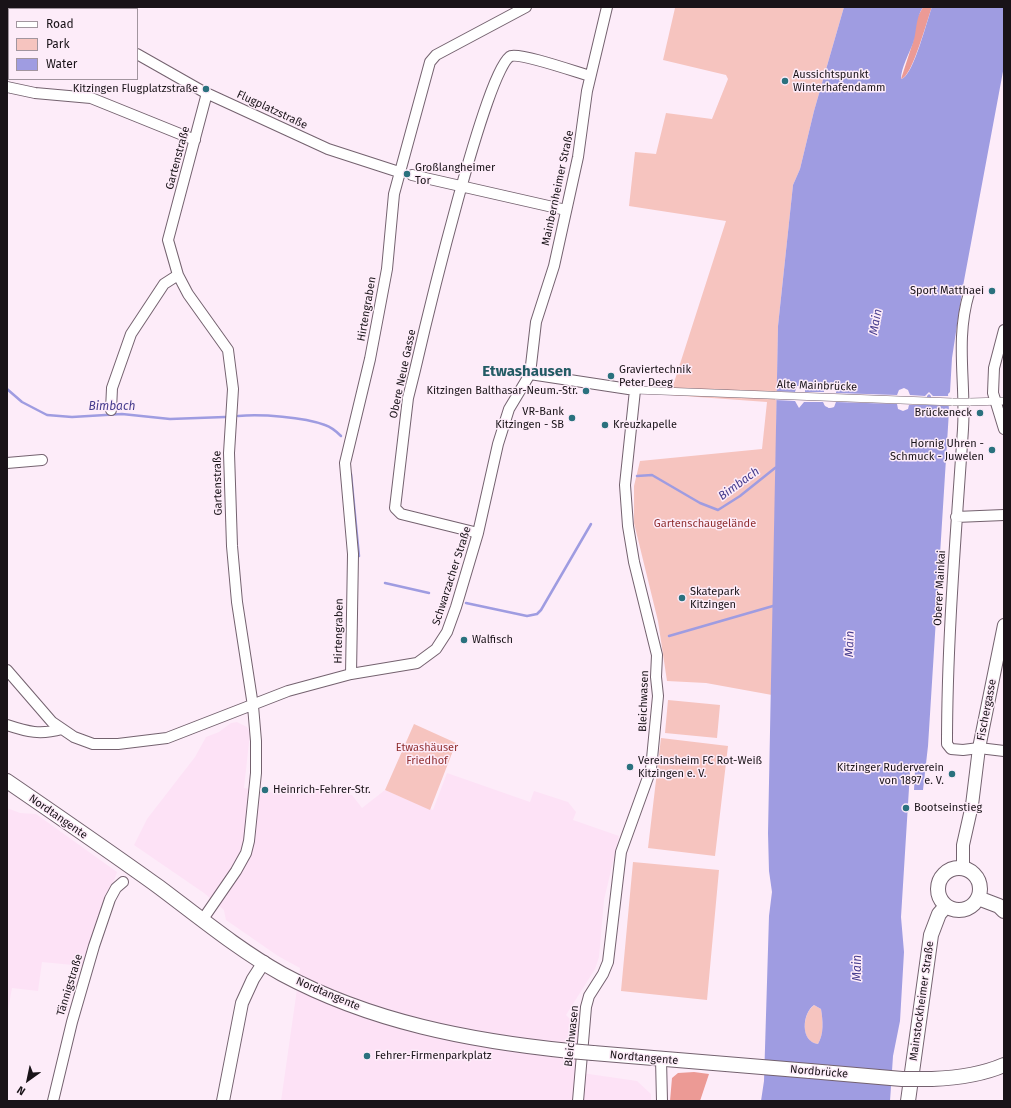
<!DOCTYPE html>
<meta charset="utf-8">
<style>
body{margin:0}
#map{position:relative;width:1011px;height:1108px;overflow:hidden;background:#fdecf9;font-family:"Fira Sans",sans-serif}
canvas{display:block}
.frame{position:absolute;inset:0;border:8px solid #191318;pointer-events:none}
.legend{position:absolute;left:8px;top:8px;width:130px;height:72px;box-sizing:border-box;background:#fdecf9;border:1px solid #a2959f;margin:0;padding:5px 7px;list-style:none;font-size:12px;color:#191318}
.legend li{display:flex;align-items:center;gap:8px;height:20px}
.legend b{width:20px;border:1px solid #a2959f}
.north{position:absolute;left:8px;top:1060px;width:40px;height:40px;-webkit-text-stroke:3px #fdecf9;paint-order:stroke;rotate:213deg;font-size:11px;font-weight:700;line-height:16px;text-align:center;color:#191318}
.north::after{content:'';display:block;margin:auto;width:14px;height:18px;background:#191318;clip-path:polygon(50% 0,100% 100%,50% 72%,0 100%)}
</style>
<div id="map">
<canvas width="1011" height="1108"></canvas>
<div class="frame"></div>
<ul class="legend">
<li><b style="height:5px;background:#fff"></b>Road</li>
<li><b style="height:11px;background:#f6c4bf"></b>Park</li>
<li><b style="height:11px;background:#9f9ce1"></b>Water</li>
</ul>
<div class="north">N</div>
</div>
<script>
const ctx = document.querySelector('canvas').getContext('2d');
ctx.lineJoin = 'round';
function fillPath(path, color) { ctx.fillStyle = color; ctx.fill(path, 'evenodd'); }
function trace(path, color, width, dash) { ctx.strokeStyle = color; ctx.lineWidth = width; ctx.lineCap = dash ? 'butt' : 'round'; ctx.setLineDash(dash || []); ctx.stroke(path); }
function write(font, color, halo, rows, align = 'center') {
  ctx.font = font + ' "Fira Sans",sans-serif'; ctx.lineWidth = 3; ctx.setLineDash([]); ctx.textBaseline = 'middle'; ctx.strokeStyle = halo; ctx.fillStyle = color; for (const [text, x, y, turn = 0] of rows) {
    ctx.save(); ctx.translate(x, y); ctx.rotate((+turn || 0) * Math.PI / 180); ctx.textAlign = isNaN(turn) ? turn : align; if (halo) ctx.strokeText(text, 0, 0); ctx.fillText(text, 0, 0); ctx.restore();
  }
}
const built = new Path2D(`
 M 237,722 L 247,727 L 250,733 L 244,788 L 282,794 L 284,783 L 352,795 L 362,808 L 385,790 L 433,810 L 447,773 L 530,802 L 534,791 L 568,802 L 576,812 L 573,820 L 619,836 L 604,900 L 599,957 L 595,969 L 566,1015 L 572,1021 L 579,1032 L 575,1072 L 637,1081 L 651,1094 L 651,1101 L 281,1101 L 300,968 L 278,956 L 226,920 L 224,910 L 204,893 L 134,845 L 147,819 L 195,757 L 206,737 L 219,732 L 231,723 Z
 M 7,808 L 20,813 L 36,814 L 117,872 L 114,881 L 106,893 L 83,966 L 42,962 L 38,991 L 12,988 L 7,1015 Z`);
const green = new Path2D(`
 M 673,7 L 844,7 L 814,111 L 800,169 L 793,185 L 778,326 L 772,695 L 706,683 L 667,681 L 658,621 L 634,523 L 634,486 L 640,461 L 762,449 L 767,402 L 670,395 L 726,221 L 629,206 L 635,152 L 656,154 L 666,113 L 712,119 L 728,79 L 726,75 L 663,60 L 675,8 Z
 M 668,700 L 720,705 L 717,738 L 665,733 Z
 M 414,724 L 456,743 L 430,810 L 385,790 Z
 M 661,738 L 728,746 L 715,856 L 648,848 Z
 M 633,862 L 719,870 L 707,1000 L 621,991 Z
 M 814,1005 L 821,1009 C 823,1021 824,1034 818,1044 C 800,1042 802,1014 814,1005 Z`);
const forest = new Path2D(`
 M 923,7 L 932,7 C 927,20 912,78 901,79 L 913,42 L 917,18 Z
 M 694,1072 L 709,1074 L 700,1101 L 670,1101 L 672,1078 L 678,1073 Z`);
const water = new Path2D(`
 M 844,7 L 923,7 C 915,19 917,31 913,43 C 909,54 901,68 901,79 C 913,78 927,20 932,7 L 1004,7 L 1004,66 L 963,286 L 952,358 L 950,392 L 948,394 L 949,411 L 928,746 L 923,790 L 914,790 L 915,771 L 913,770 L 910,772 L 901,917 L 904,952 L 900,1021 L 893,1056 L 890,1101 L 761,1101 L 764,1081 L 769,916 L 772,892 L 769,871 L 768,833 L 778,326 L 793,185 L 800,169 L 814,111 ZM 828,386 L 833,386 L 836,391 L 834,407 L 829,408 L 824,404 L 824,390 ZM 899,390 L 908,390 L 908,409 L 898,409 ZM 814,1005 L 821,1009 C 823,1021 824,1034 818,1044 C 800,1042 802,1013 814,1005 Z`);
const pier = new Path2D(`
 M 797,386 L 805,386 L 805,392 L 824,392 L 825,388 L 830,386 L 835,388 L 836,393 L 897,395 L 899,390 L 904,388 L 908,390 L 910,395 L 925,396 L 929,392 L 933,396 L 950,396 L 950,406 L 930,405 L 931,396 L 929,394 L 927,396 L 927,405 L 909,405 L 908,409 L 903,411 L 898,409 L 897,404 L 836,402 L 834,407 L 829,408 L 825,406 L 823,402 L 804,402 L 799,408 L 795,401 L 775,400 L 775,391 L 795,392 Z`);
const stream = new Path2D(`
 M 7,389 L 22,402 L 47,415 L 72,417 L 122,414 L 170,419 L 225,417
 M 238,416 C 262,414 303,417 325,425 C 331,427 336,431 341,436
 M 351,474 L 359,556
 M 637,476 L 652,475 L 700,503 L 718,510 L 740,496 L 775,468 L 778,467
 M 385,583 L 429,593
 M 466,603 L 527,616 L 537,614 L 541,610 L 591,524
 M 669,636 L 773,606`);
const pedestrian = new Path2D(`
 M 635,390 L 953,402
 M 969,402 L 1004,401`);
const minor = new Path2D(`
 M 68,7 L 70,9
 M 137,54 L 204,92 L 328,149 L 402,173
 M 7,87 L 35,93 L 91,98 L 195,140
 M 412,175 L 566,210
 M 969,293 C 955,340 966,382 963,429 C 956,534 947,639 947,744 L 951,749 L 963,750 L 979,748 L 1004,751
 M 1004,330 L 994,368 L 993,393 L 1004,429
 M 530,374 L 635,390 L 625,485 L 628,526 L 634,562 L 657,655 L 656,677 L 658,696 L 651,769 L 621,852 L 608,962 L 603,974 L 589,996 L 586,1007 L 578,1101
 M 111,410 L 112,388 L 131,334 L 164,284 L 178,275
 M 7,463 L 42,460
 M 956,517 L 1004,515
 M 478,533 L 401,514 L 395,508 L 408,398 L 415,370 C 424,331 487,64 511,56 C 522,53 576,72 590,76
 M 7,670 L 52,722 L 74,737 L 93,744 L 118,744 L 167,738 L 288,691 L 351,674 L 417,663 L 436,649 L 447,632 L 456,607 L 478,533 L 498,444 L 509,409 L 530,374 L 536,322 L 554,266 L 578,157 L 587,91 L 607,7
 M 351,674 L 353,554 L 345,463 L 370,359 L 387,269 L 394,194 L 430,62 L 436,55 L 526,7
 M 7,725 C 28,732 40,735 62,729
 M 203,919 L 236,871 L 246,853 L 249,841 L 256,773 L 256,741 L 253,706 L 237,602 L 232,546 L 229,453 L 233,389 L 228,350 L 188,294 L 178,275 L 168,240 L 207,93
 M 661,1059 L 662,1101
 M 53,1101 L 72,1022 L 94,946 L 110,899 L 116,888 L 123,882`);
const tertiary = new Path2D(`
 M 963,869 L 963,845 L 972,805 L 979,748 L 1004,625
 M 223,1101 L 242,1003 L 253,979 L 264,962`);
const secondary = new Path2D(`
 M 7,781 C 58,816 109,851 159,887 C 199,917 239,950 282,974 C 371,1022 471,1041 570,1051
 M938 889a21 21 0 1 1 42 0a21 21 0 1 1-42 0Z
 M 978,898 L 999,906 L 1004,911
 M 593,1053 L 810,1071
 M 932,1079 C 957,1078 981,1075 1004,1065
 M 908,1101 L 931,935 L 939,914 L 946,906`);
const pedestrianBridge = new Path2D(`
 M 953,402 L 969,402`);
const secondaryBridge = new Path2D(`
 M 570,1051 L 593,1053
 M 810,1071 L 902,1079 L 932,1079`);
const markers = [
 [785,81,4,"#2a717e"],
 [206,89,4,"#2a717e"],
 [407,174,4,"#2a717e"],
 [992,291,4,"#2a717e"],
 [611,376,4,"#2a717e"],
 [586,391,4,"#2a717e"],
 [980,413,4,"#2a717e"],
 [572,418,4,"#2a717e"],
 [605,425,4,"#2a717e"],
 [992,450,4,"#2a717e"],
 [682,598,4,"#2a717e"],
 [464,640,4,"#2a717e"],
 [630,767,4,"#2a717e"],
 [952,774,4,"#2a717e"],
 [265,790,4,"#2a717e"],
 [906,808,4,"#2a717e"],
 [367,1056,4,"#2a717e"]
];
const poiNames = [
 ["Aussichtspunkt",793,75],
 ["Winterhafendamm",793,88],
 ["Kitzingen Flugplatzstraße",198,89,"right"],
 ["Großlangheimer",415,168],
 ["Tor",415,181],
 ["Sport Matthaei",984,291,"right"],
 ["Graviertechnik",619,370],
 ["Peter Deeg",619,383],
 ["Kitzingen Balthasar-Neum.-Str.",578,391,"right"],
 ["VR-Bank",564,412,"right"],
 ["Kitzingen - SB",564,425,"right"],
 ["Brückeneck",972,413,"right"],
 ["Kreuzkapelle",613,425],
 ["Hornig Uhren -",984,444,"right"],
 ["Schmuck - Juwelen",984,457,"right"],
 ["Skatepark",690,592],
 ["Kitzingen",690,605],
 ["Walfisch",472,640],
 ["Vereinsheim FC Rot-Weiß",638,761],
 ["Kitzingen e. V.",638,774],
 ["Kitzinger Ruderverein",944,768,"right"],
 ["von 1897 e. V.",944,781,"right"],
 ["Heinrich-Fehrer-Str.",273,790],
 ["Bootseinstieg",914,808],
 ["Fehrer-Firmenparkplatz",375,1056]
];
const streetNames = [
 ["Flugplatzstraße",272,110,25],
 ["Gartenstraße",178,158,-75],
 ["Mainbernheimer Straße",558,188,-78],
 ["Hirtengraben",367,309,-80],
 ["Obere Neue Gasse",403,374,-78],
 ["Alte Mainbrücke",817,386,2],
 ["Gartenstraße",218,483,-91],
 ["Schwarzacher Straße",452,576,-72],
 ["Oberer Mainkai",940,588,-87],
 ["Hirtengraben",339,631,-89],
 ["Bleichwasen",644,701,-88],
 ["Fischergasse",987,710,-79],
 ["Nordtangente",58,817,35],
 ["Tännigstraße",70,985,-73],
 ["Nordtangente",328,994,23],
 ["Mainstockheimer Straße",922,1001,-82],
 ["Bleichwasen",572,1036,-84],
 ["Nordtangente",644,1058,5],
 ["Nordbrücke",819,1072,5]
];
const parkNames = [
 ["Gartenschaugelände",705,524],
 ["Etwashäuser",427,748],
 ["Friedhof",427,761]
];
const waterNames = [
 ["Main",876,322,-80],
 ["Bimbach",112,407],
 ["Bimbach",739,484,-36],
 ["Main",850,644,-89],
 ["Main",858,968,-90]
];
const districtNames = [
 ["Etwashausen",527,372]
];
fillPath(built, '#fde2f6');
fillPath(green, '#f6c4bf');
fillPath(forest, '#ec9a95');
fillPath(water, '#9f9ce1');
fillPath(pier, '#fdecf9');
trace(stream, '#9f9ce1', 2.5);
trace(pedestrian, '#74626f', 8);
trace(minor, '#74626f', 12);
trace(tertiary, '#74626f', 14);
trace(secondary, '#74626f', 16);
trace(pedestrian, '#fff', 7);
trace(minor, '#fff', 10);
trace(tertiary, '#fff', 12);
trace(secondary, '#fff', 14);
trace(pedestrianBridge, '#74626f', 8, []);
trace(secondaryBridge, '#74626f', 16, []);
trace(pedestrianBridge, '#fff', 7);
trace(secondaryBridge, '#fff', 14);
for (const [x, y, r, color] of markers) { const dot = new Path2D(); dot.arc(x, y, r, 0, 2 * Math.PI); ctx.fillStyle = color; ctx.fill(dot); trace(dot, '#fdecf9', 1.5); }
write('11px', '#191318', '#fdecf9', poiNames, 'left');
write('11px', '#191318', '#fdecf9', streetNames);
write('11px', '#903031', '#fdecf9', parkNames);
write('italic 12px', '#473d8e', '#fdecf9', waterNames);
write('bold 15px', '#235b65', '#fdecf9', districtNames);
</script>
